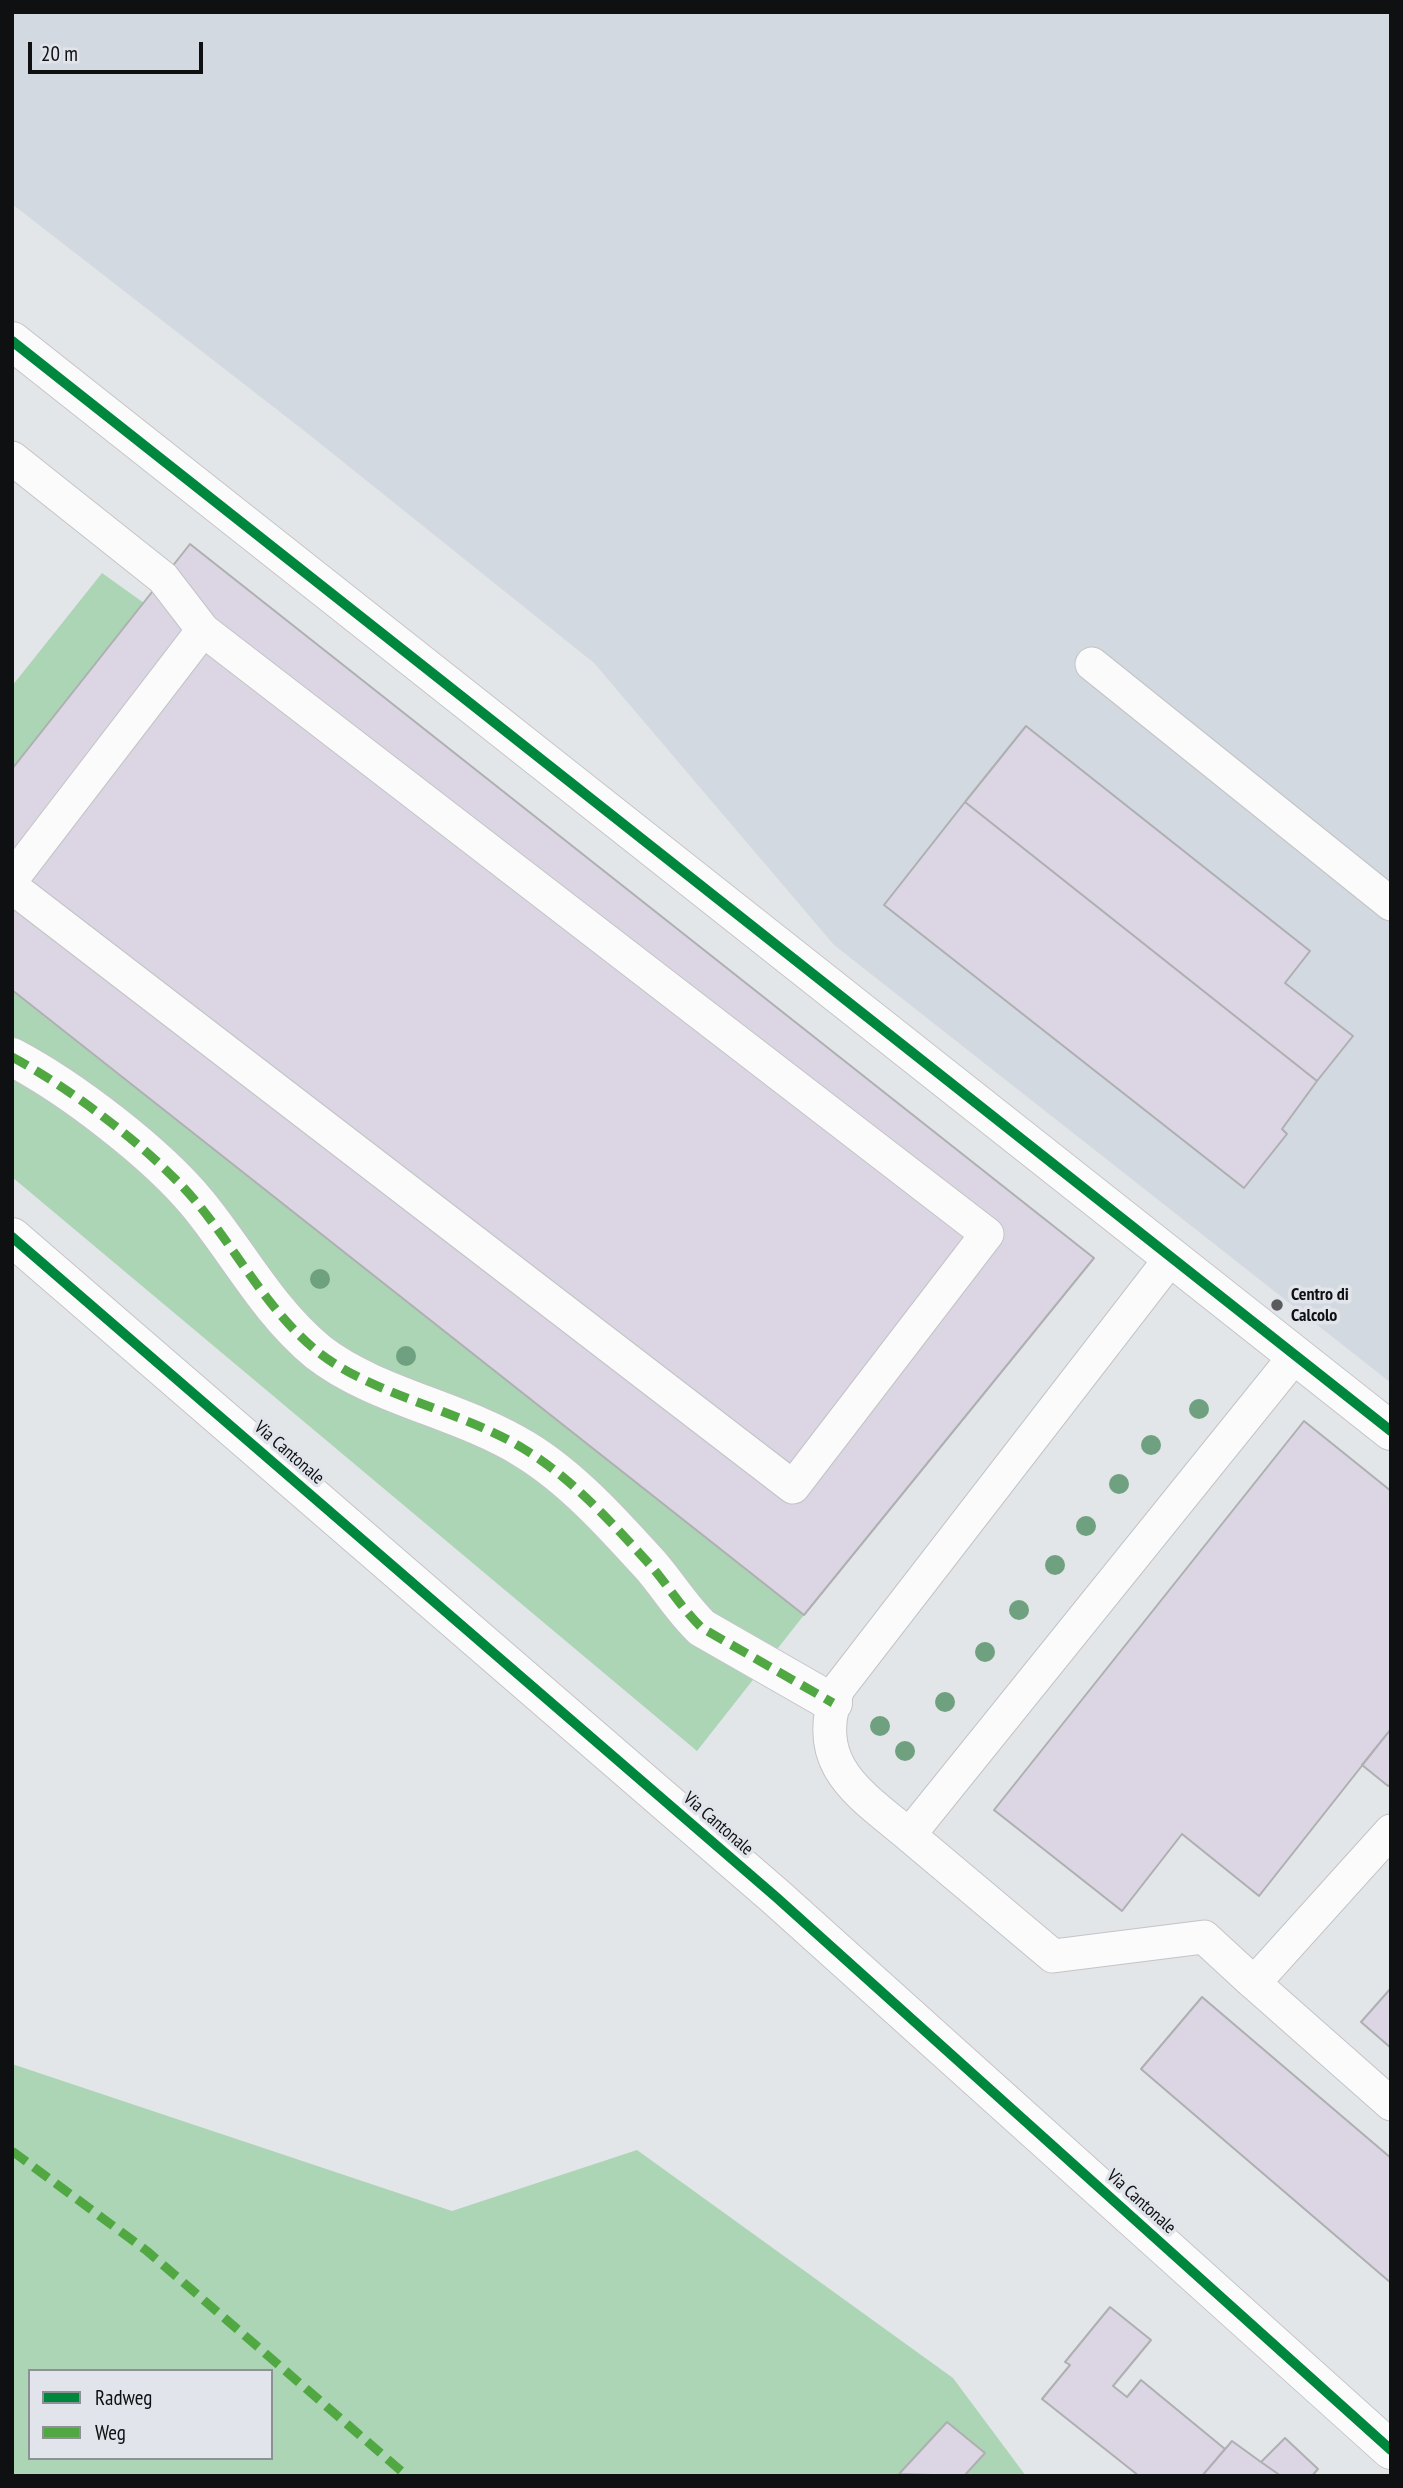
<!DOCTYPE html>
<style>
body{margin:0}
#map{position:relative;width:1403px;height:2488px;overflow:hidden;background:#e3e6e9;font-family:"PT Sans Narrow",sans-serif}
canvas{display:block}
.frame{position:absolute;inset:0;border:14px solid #0f1012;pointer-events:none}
.legend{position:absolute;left:28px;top:2369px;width:245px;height:91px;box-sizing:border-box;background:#e1e5eb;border:2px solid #8d9094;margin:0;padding:9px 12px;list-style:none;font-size:21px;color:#0f1012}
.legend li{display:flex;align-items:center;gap:14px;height:35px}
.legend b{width:35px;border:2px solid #8d9094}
.scale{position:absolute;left:28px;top:42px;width:175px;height:32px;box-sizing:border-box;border:4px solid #0f1012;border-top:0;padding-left:9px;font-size:21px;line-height:24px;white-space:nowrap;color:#0f1012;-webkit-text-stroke:5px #e1e5eb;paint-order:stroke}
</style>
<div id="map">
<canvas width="1403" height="2488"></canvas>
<div class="frame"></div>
<ul class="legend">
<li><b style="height:9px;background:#00873e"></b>Radweg</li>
<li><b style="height:9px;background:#51a842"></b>Weg</li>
</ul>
<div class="scale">20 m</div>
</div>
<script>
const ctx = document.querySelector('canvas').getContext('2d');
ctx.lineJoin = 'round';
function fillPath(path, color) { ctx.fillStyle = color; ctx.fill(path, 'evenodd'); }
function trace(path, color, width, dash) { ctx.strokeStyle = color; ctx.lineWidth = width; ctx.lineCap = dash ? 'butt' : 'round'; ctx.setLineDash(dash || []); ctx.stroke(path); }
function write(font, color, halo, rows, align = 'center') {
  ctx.font = font + ' "PT Sans Narrow",sans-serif'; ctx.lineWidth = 7; ctx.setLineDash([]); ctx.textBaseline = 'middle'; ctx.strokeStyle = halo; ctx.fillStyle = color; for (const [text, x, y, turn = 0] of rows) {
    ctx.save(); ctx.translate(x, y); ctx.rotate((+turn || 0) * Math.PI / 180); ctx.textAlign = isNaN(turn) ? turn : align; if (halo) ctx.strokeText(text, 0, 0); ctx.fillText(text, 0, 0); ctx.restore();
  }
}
const built = new Path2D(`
 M 12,12 L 1391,12 L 1391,1383 L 834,945 L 594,663 L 307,433 L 12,204 Z`);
const green = new Path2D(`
 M 102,573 L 144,603 L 12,769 L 12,686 Z
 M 12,991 L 804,1615 L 697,1751 L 12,1177 Z
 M 12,2064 L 452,2211 L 637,2150 L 953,2378 L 1026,2476 L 12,2476 ZM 30,2371 L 271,2371 L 271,2458 L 30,2458 Z`);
const building = new Path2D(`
 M 190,544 L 1094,1258 L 804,1615 L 12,990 L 12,769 Z
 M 1026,726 L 1310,951 L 1285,983 L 1353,1036 L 1317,1081 L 965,802 Z
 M 965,802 L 1317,1081 L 1282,1129 L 1287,1134 L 1244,1188 L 884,905 Z
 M 1304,1421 L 1391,1491 L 1391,1729 L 1259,1896 L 1182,1834 L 1122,1911 L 994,1810 Z
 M 1391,1729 L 1391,1784 L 1388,1786 L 1362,1765 Z
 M 1391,1988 L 1391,2048 L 1361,2022 Z
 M 1202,1997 L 1391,2158 L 1391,2283 L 1141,2069 Z
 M 1110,2307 L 1151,2340 L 1113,2386 L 1127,2397 L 1141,2380 L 1225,2449 L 1202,2476 L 1139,2476 L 1042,2399 L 1070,2365 L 1065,2362 Z
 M 947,2422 L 985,2453 L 964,2476 L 899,2474 Z
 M 1285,2438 L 1318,2469 L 1312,2476 L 1281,2476 L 1261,2462 Z
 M 1232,2441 L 1261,2462 L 1281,2476 L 1202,2476 Z`);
const service = new Path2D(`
 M 12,458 L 163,578 L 203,630
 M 1092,664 L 1391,904
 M 12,879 L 203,630 L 987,1234 L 793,1487 L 12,887
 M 1171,1258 L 838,1689 C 810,1764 857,1792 909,1835 L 1295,1356
 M 1391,1831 L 1254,1983 L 1391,2104
 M 909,1835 L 1053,1956 L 1204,1937 L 1254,1983`);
const pedestrian = new Path2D(`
 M 12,1057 C 71,1088 156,1153 198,1204 C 239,1254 268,1311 318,1352 C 374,1396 461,1410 524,1449 C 572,1478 614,1525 652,1567 C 669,1587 683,1610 702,1628 L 833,1703`);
const minor = new Path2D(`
 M 12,341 L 1391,1431`);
const secondary = new Path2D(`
 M 12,1237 L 776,1897 L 1391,2450`);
const quiet = new Path2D(`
 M 12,1057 C 71,1088 156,1153 198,1204 C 239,1254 268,1311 318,1352 C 374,1396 461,1410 524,1449 C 572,1478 614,1525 652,1567 C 669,1587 683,1610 702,1628 L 833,1703
 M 12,2151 L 147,2251 L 407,2476`);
const cycleway = new Path2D(`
 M 12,341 L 1391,1431
 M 12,1237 L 776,1897 L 1391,2450`);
const trees = [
 [320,1279],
 [406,1356],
 [1199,1409],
 [1151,1445],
 [1119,1484],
 [1086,1526],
 [1055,1565],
 [1019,1610],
 [985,1652],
 [945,1702],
 [880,1726],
 [905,1751]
];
const markers = [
 [1277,1305,7,"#595b5d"]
];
const poiNames = [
 ["Centro di",1291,1295],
 ["Calcolo",1291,1316]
];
const streetNames = [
 ["Via Cantonale",289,1453,41],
 ["Via Cantonale",718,1824,41],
 ["Via Cantonale",1141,2202,42]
];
fillPath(built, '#d3d9e0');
fillPath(green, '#abd5b4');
fillPath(building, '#dbd5e4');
trace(building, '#aeafb1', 2);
trace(service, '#c3c4c6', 35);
trace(pedestrian, '#c3c4c6', 40);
trace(minor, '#c3c4c6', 40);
trace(secondary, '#c3c4c6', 40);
trace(service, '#fbfbfc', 33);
trace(pedestrian, '#fbfbfc', 38);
trace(minor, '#fbfbfc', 38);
trace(secondary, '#fbfbfc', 38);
trace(quiet, '#51a842', 9, [18, 9]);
trace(cycleway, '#00873e', 10);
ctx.fillStyle = '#6fa180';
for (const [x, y] of trees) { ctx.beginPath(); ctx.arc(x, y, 10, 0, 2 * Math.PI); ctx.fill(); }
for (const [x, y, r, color] of markers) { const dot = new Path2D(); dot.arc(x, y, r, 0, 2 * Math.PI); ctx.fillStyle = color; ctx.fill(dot); trace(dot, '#e1e5eb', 2.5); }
write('bold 18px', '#0f1012', '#e1e5eb', poiNames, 'left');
write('18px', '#0f1012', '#e1e5eb', streetNames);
</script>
